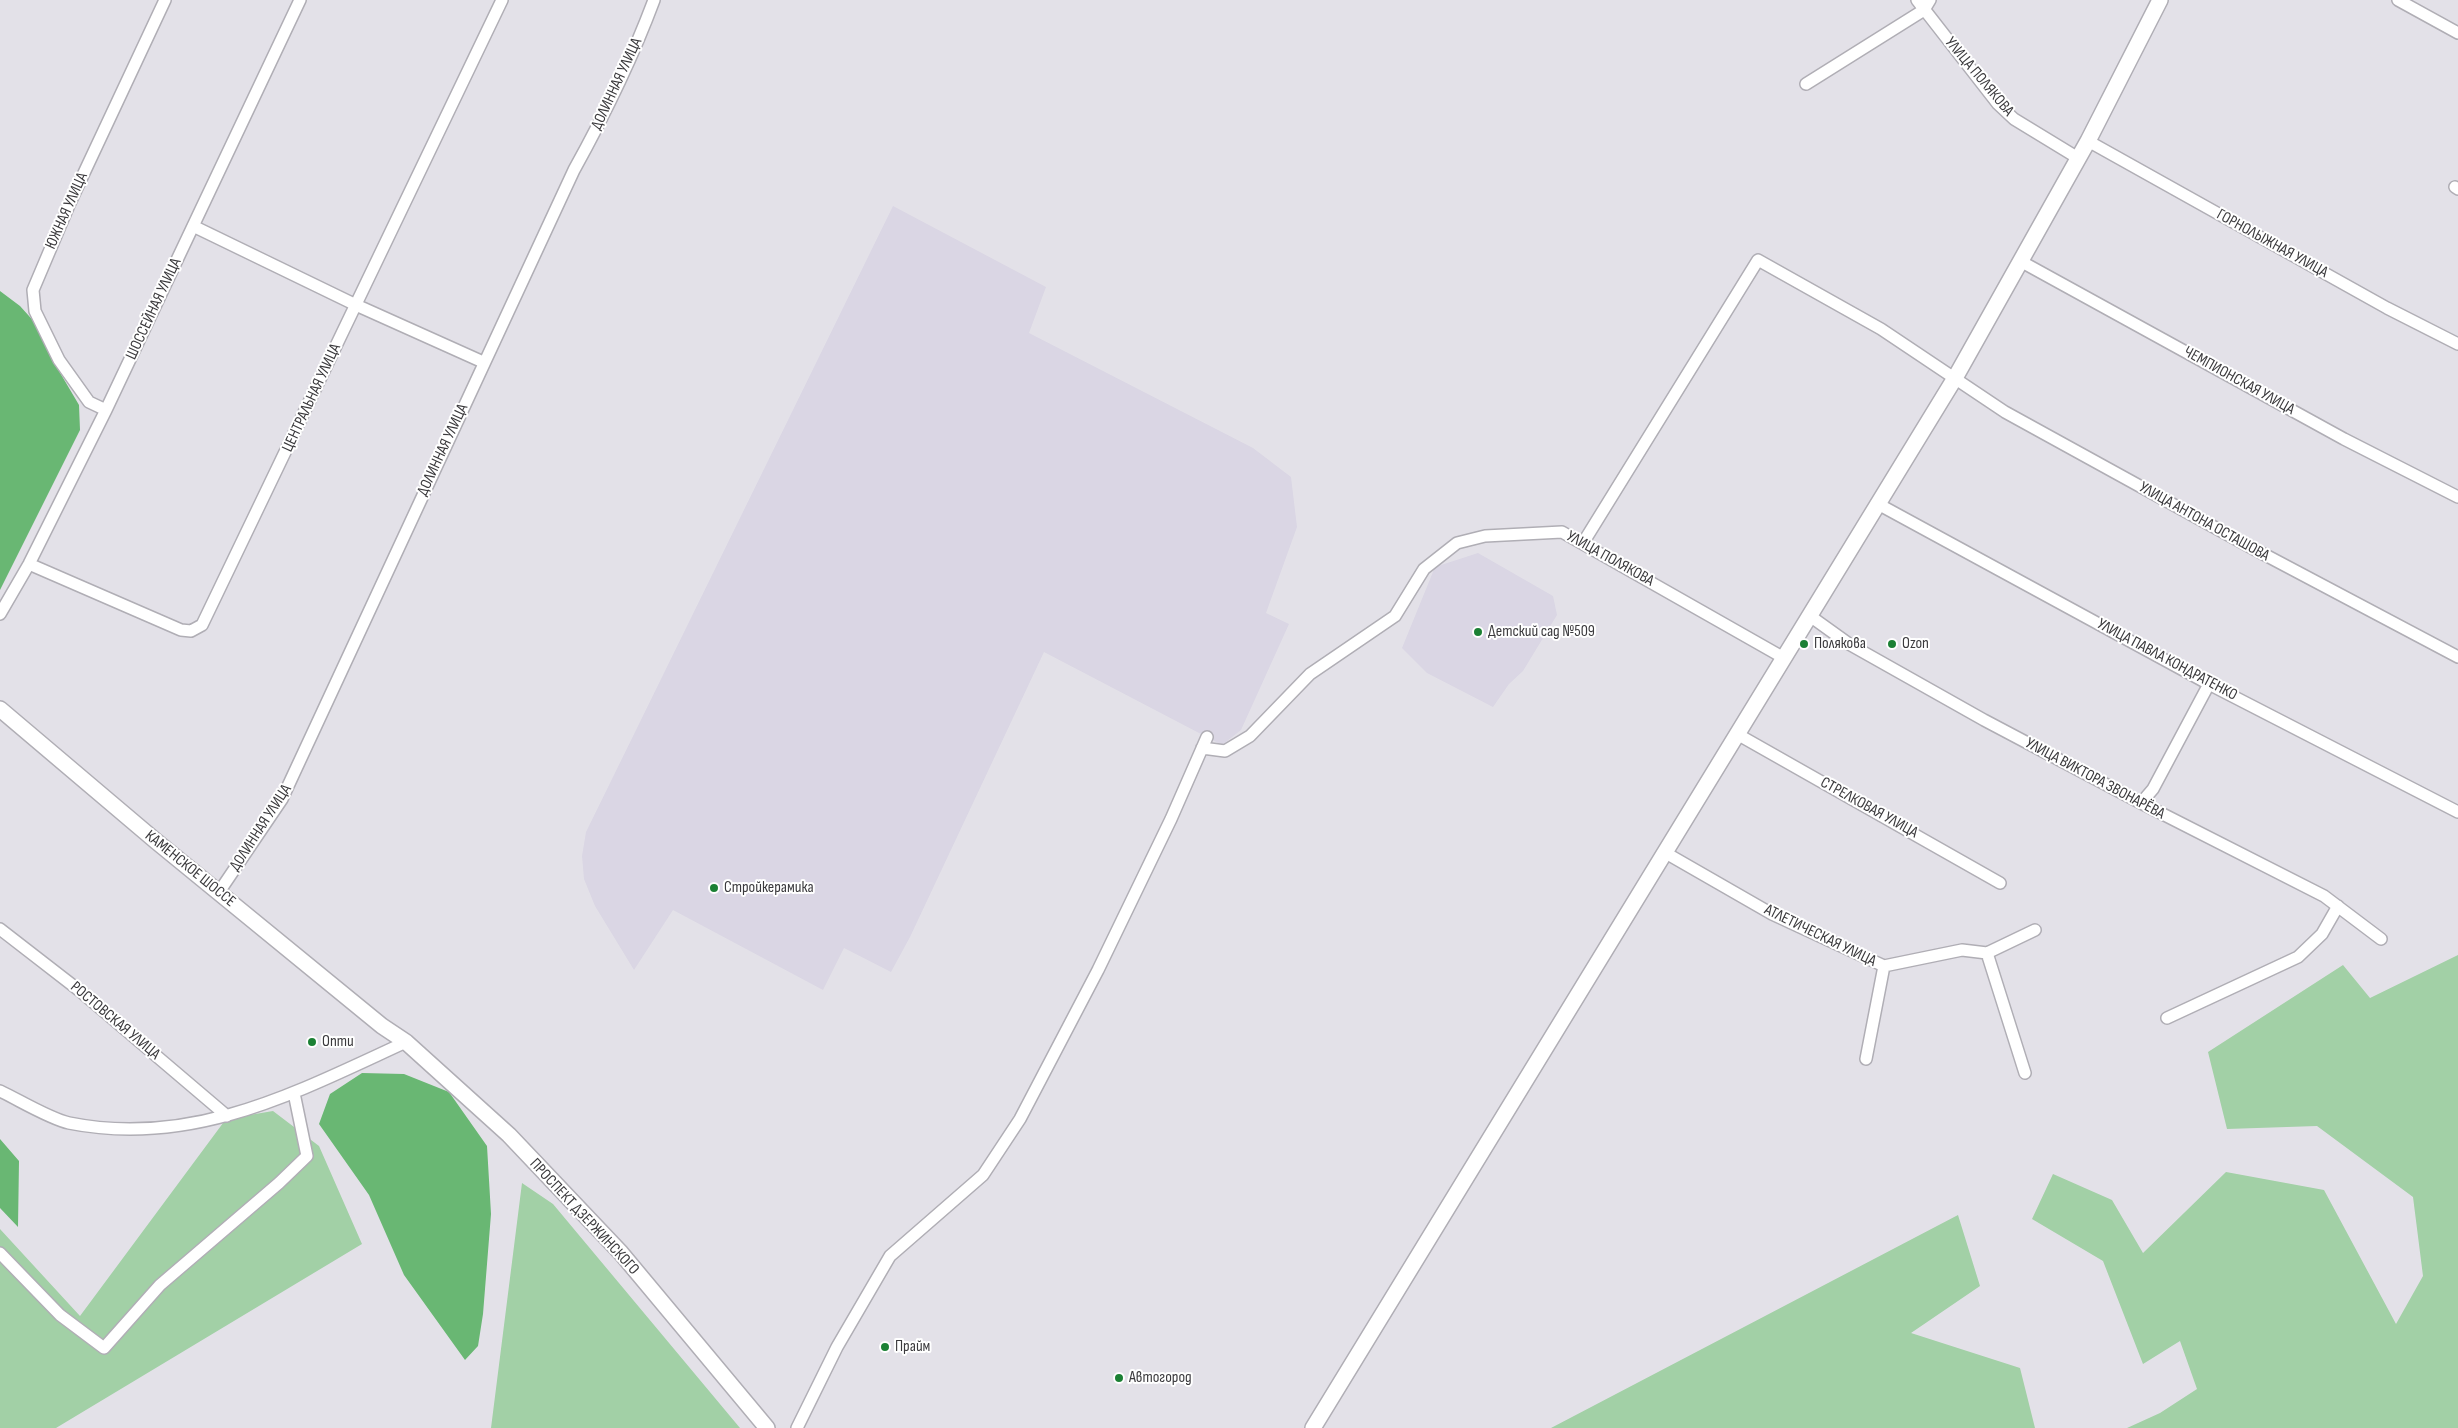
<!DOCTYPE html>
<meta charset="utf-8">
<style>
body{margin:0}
canvas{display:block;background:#e3e1e8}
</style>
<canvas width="2458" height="1428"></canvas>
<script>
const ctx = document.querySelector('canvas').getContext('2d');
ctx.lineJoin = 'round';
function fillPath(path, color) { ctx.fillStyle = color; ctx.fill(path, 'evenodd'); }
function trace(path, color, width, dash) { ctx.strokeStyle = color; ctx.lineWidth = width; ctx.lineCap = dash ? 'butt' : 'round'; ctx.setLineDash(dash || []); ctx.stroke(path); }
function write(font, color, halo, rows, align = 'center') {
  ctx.font = font + ' "Sofia Sans Condensed",sans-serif'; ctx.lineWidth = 4; ctx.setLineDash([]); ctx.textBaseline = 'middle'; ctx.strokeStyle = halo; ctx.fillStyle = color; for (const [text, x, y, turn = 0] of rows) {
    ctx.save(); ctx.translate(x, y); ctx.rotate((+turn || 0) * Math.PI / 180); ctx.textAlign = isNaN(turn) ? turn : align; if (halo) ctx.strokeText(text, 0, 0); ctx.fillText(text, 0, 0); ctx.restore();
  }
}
const built = new Path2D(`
 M 893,206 L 1046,287 L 1029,333 L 1253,448 L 1291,477 L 1297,527 L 1266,613 L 1289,624 L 1241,730 L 1222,745 L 1044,652 L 910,937 L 891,972 L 844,948 L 823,990 L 673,910 L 634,970 L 595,906 L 584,879 L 582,856 L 586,832 Z
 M 1478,553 L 1553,596 L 1557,615 L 1523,671 L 1509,684 L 1493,707 L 1427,673 L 1402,648 L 1435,567 Z`);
const green = new Path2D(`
 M 2458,955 L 2458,1428 L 2127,1428 L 2160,1413 L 2197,1389 L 2180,1341 L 2143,1364 L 2103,1261 L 2032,1219 L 2053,1174 L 2112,1200 L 2143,1253 L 2226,1172 L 2324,1190 L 2396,1324 L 2423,1276 L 2413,1197 L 2317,1126 L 2227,1129 L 2208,1052 L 2343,965 L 2370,998 Z
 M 273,1111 L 319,1146 L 362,1244 L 56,1428 L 0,1428 L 0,1229 L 80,1316 L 226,1119 Z
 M 522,1183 L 553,1204 L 740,1428 L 491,1428 Z
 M 1958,1215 L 1980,1286 L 1911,1333 L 2020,1368 L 2035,1428 L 1551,1428 Z`);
const forest = new Path2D(`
 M 0,291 L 20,306 L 38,326 L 49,354 L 79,405 L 80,430 L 0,590 Z
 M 362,1073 L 404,1074 L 449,1092 L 487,1146 L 491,1214 L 483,1314 L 478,1346 L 465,1360 L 404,1275 L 369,1195 L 319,1124 L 330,1094 Z
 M 0,1139 L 19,1161 L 18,1227 L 0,1208 Z`);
const minor = new Path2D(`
 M 1917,0 L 1998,104 L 2014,119 L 2078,158
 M 2398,0 L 2458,33
 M 1806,84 L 1924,10 L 1930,0
 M 2088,141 L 2387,308 L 2458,344
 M 2455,187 L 2458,189
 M 193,226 L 356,305 L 483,362
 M 2022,262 L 2344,439 L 2458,497
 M 106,410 L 89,402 L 59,360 L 35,311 L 33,290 L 69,205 L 165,0
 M 1878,504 L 2209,684 L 2458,812
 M 1583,543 L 1758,260 L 1881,329 L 2005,412 L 2254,549 L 2458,657
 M 29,564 L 181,630 L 191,631 L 202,625 L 502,0
 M 0,614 L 29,564 L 106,410 L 300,0
 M 1810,616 L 1849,644 L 1984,720 L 2141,803 L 2324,896 L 2381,939
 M 1737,734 L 2000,883
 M 1202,748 L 1225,751 L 1250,736 L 1310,674 L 1395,616 L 1424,569 L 1457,543 L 1485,536 L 1562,532 L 1784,658
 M 2141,803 L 2153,789 L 2209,684
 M 1664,852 L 1772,914 L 1884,966 L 1962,950 L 1987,953
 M 219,892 L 282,799 L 574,170 C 605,114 632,59 654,0
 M 0,929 L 80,991 L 227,1116
 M 1987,953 L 2025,1073
 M 1987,953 L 2035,930
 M 2167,1018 L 2298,957 L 2322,934 L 2338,906
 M 1866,1059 L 1884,966
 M 0,1091 C 19,1100 50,1119 69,1123 C 193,1148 297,1092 406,1042
 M 0,1253 L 60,1315 L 104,1348 L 160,1285 L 279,1183 L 307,1156 L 294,1093
 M 797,1428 L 837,1347 L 890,1256 L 983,1175 L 1020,1119 L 1098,970 L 1171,819 L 1207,737`);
const tertiary = new Path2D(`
 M 0,709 L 157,842 L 382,1026 L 406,1042 L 509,1135 L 621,1253 L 767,1428
 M 1313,1428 L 1955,378 L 2088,141 L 2160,0`);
const markers = [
 [1478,632,5,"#1b8034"],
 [1804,644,5,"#1b8034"],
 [1892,644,5,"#1b8034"],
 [714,888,5,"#1b8034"],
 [312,1042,5,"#1b8034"],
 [885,1347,5,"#1b8034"],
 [1119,1378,5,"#1b8034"]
];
const streetNames = [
 ["УЛИЦА ПОЛЯКОВА",1979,77,50],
 ["ДОЛИННАЯ УЛИЦА",617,84,-65],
 ["ЮЖНАЯ УЛИЦА",67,211,-66],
 ["ГОРНОЛЫЖНАЯ УЛИЦА",2272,244,29],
 ["ШОССЕЙНАЯ УЛИЦА",154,309,-65],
 ["ЧЕМПИОНСКАЯ УЛИЦА",2239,381,29],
 ["ЦЕНТРАЛЬНАЯ УЛИЦА",312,398,-65],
 ["ДОЛИННАЯ УЛИЦА",443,450,-65],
 ["УЛИЦА АНТОНА ОСТАШОВА",2204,522,29],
 ["УЛИЦА ПОЛЯКОВА",1610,559,29],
 ["УЛИЦА ПАВЛА КОНДРАТЕНКО",2167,660,28],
 ["УЛИЦА ВИКТОРА ЗВОНАРЁВА",2095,779,28],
 ["СТРЕЛКОВАЯ УЛИЦА",1869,808,29],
 ["ДОЛИННАЯ УЛИЦА",261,828,-57],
 ["КАМЕНСКОЕ ШОССЕ",190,869,39],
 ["АТЛЕТИЧЕСКАЯ УЛИЦА",1820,936,26],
 ["РОСТОВСКАЯ УЛИЦА",115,1021,40],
 ["ПРОСПЕКТ ДЗЕРЖИНСКОГО",584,1217,47]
];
const poiNames = [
 ["Детский сад №509",1488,632],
 ["Полякова",1814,644],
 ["Ozon",1902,644],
 ["Стройкерамика",724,888],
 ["Опти",322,1042],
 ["Прайм",895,1347],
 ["Автогород",1129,1378]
];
fillPath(built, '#dad6e4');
fillPath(green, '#a2d0a6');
fillPath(forest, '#69b773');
trace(minor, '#b0aeb5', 14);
trace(tertiary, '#b0aeb5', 18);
trace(minor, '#fff', 11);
trace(tertiary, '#fff', 15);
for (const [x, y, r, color] of markers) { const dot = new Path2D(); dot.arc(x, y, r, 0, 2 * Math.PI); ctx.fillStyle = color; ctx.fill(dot); trace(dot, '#fff', 2); }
write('16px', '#3b3a3d', '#fff', streetNames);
write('16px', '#3b3a3d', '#fff', poiNames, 'left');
</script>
